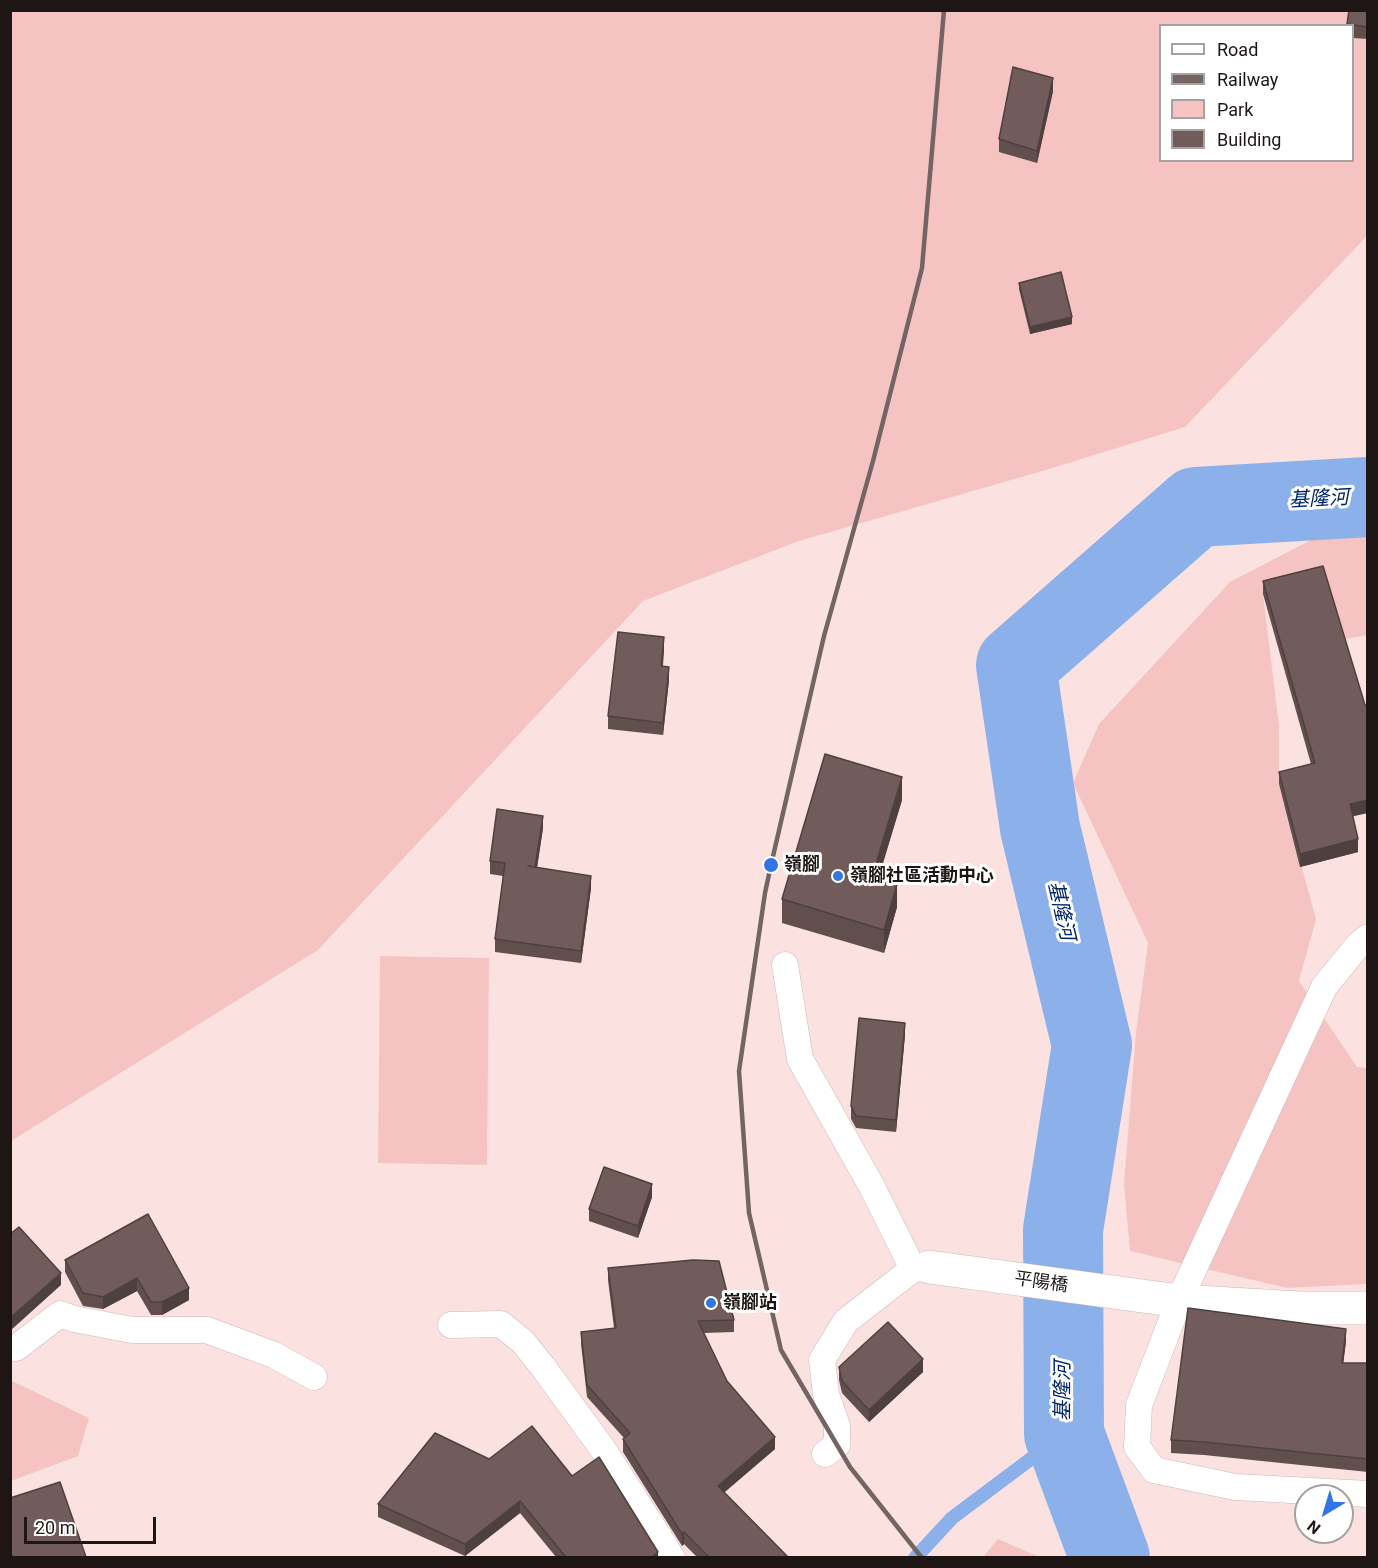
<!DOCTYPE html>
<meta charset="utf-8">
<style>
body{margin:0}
#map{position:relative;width:1378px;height:1568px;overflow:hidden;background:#fbe2e1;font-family:Roboto,sans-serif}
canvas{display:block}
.frame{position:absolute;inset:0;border:12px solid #1e1615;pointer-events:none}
.legend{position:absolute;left:1159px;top:24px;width:195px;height:138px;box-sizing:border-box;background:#fff;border:2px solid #a5a2a1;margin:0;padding:8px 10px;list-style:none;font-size:18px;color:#1e1615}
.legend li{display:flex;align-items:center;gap:12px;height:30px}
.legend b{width:30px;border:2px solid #a5a2a1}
.north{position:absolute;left:1294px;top:1484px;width:60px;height:60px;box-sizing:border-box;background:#fff;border:2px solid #a5a2a1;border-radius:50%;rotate:218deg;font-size:16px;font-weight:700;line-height:24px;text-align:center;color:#1e1615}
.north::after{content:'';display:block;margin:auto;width:21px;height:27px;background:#3276e4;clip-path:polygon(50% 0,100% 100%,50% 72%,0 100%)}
.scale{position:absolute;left:24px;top:1517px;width:132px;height:27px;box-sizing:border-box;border:3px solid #1e1615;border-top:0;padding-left:8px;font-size:18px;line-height:21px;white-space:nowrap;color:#1e1615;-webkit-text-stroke:4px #fff;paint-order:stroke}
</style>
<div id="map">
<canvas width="1378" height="1568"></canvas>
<div class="frame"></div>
<ul class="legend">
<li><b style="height:8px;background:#fff"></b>Road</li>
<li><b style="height:8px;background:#746564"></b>Railway</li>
<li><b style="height:16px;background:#f5c4c2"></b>Park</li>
<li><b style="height:16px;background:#715c5b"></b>Building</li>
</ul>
<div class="north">N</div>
<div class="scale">20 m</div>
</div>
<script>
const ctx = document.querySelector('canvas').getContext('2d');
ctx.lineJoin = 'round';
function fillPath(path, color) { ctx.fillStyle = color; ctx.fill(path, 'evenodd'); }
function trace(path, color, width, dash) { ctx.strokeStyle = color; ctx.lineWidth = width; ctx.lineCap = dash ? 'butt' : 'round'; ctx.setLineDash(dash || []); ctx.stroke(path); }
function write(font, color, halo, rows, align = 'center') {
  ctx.font = font + ' Roboto,"Noto Sans TC",sans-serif'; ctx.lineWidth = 6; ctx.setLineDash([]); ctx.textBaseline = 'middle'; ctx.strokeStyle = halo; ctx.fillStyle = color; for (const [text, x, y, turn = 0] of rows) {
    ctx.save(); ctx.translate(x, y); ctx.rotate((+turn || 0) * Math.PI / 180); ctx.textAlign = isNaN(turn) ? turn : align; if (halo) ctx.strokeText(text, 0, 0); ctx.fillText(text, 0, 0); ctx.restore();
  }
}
const green = new Path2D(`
 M 11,11 L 1367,11 L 1367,236 L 1185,427 L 1046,470 L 799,541 L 643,601 L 318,950 L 11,1141 ZM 1160,26 L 1352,26 L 1352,160 L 1160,160 Z
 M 1367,529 L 1367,635 L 1341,640 L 1263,594 L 1279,726 L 1279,784 L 1316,919 L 1299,981 L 1357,1067 L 1367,1068 L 1367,1284 L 1287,1288 L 1130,1251 L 1124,1184 L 1136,1033 L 1148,943 L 1073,783 L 1099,724 L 1230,582 L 1330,530 Z
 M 380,956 L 489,958 L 487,1165 L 378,1163 Z
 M 10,1380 L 89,1418 L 78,1456 L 11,1481 Z
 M 998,1539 L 1037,1556 L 1040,1557 L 983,1557 Z`);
const stream = new Path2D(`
 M 915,1558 L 952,1518 L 1064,1434`);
const river = new Path2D(`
 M 1110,1558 L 1064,1434 L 1063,1230 L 1092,1045 L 1040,828 L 1016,665 L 1196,507 L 1368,497`);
const service = new Path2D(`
 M 1368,937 L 1359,944 L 1324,987 L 1179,1301 L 1139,1405 L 1137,1447 L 1154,1470 L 1235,1487 L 1368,1494
 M 785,965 L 800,1059 L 871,1185 L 913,1269
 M 451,1325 L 501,1324 L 523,1342 L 543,1367 L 605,1452 L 672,1558
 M 16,1348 L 60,1314 L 74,1319 L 132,1330 L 207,1330 L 274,1355 L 314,1377
 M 825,1454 L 837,1445 L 837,1426 L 826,1394 L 822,1360 L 846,1321 L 913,1269 L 928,1267`);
const minor = new Path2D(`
 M 929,1267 L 1179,1301 L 1299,1308 L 1368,1308`);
const rail = new Path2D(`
 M 922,1558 L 850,1467 L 781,1350 L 749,1213 L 739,1071 L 765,893 L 771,865 L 824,636 L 873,461 L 922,268 L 944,10`);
const wall = new Path2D(`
 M 1349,10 L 1368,10 L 1368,39 L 1353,38 L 1353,26 L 1347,26 Z
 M 1053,91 L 1037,163 L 999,152 L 999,139 Z
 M 1019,283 L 1072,324 L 1030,334 L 1019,289 Z
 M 1263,581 L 1353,816 L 1358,852 L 1300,867 L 1279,784 L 1279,772 L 1311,764 L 1263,594 Z
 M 664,650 L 663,666 L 669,680 L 663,735 L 608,729 L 608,716 Z
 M 902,800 L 878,878 L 897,907 L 884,953 L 782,923 L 782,899 Z
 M 543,828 L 537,868 L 591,888 L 581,963 L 495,952 L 495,939 L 503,876 L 490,874 L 490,861 Z
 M 905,1035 L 896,1132 L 856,1128 L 851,1119 L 851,1106 Z
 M 652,1197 L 638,1238 L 589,1221 L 589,1209 Z
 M 148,1214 L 189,1300 L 162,1315 L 151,1315 L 137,1291 L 103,1309 L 83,1306 L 65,1272 L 65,1260 Z
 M 608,1268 L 734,1320 L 734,1332 L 704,1333 L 727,1381 L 775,1449 L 724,1492 L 788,1557 L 697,1557 L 684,1544 L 682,1546 L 623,1452 L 623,1439 L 624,1438 L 587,1397 L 581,1344 L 581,1332 L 614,1328 L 608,1280 Z
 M 1346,1341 L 1343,1363 L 1368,1363 L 1368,1472 L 1204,1455 L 1171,1453 L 1171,1440 Z
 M 839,1367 L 923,1372 L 869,1422 L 842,1393 L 839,1380 Z
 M 489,1459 L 572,1476 L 658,1557 L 556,1557 L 520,1513 L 465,1556 L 378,1517 L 378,1504 Z`);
const shadedWall = new Path2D(`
 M 1053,78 L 1053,91 L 1037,163 L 1037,151 Z
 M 1072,317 L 1072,324 L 1030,334 L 1030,327 Z
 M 664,637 L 664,650 L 661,678 L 661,666 Z
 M 669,667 L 669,680 L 663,735 L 663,723 Z
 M 902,777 L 902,800 L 872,900 L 872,877 Z
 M 1368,800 L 1368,813 L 1350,817 L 1350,804 Z
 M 543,816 L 543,828 L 535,880 L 535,867 Z
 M 1358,839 L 1358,852 L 1300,867 L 1300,854 Z
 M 591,876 L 591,888 L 581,963 L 581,951 Z
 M 897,884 L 897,907 L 884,953 L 884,930 Z
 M 905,1023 L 905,1035 L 896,1132 L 896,1120 Z
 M 652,1184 L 652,1197 L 638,1238 L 638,1226 Z
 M 61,1273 L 61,1285 L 10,1331 L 10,1318 Z
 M 137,1278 L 137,1291 L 103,1309 L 103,1297 Z
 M 189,1288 L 189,1300 L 162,1315 L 162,1302 Z
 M 1346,1329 L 1346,1341 L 1342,1375 L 1342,1363 Z
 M 923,1359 L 923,1372 L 869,1422 L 869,1410 Z
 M 775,1437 L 775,1449 L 718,1498 L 718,1486 Z
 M 520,1501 L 520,1513 L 465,1556 L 465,1544 Z
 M 684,1532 L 684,1544 L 682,1546 L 682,1534 Z
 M 658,1552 L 658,1557 L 652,1557 Z`);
const building = new Path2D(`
 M 1349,10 L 1368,10 L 1368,27 L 1347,24 Z
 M 1013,67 L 1053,78 L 1037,151 L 999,139 Z
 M 1061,272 L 1072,317 L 1030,327 L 1019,283 Z
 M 1323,566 L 1365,705 L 1368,705 L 1368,800 L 1350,804 L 1358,839 L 1300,854 L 1279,772 L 1315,763 L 1263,581 Z
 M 618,632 L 664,637 L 661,666 L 669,667 L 663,723 L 608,716 Z
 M 825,754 L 902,777 L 872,877 L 897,884 L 884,930 L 782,899 Z
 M 497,809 L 543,816 L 535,867 L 528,866 L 591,876 L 581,951 L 495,939 L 505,863 L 490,861 Z
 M 859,1018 L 905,1023 L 896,1120 L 856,1116 L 851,1106 Z
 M 604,1167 L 652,1184 L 638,1226 L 589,1209 Z
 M 148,1214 L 189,1288 L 162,1302 L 151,1302 L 137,1278 L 103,1297 L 83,1293 L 65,1260 Z
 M 19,1227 L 61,1273 L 10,1318 L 10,1234 Z
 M 693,1260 L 719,1261 L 734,1320 L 698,1321 L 727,1381 L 775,1437 L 718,1486 L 788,1557 L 709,1557 L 684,1532 L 682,1534 L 623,1439 L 630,1433 L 587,1385 L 581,1332 L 616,1328 L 608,1268 Z
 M 1188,1308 L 1346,1329 L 1342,1363 L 1368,1363 L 1368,1459 L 1204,1442 L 1171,1440 Z
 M 888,1322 L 923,1359 L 869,1410 L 842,1381 L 839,1367 Z
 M 532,1426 L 572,1476 L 599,1457 L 658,1552 L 652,1557 L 564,1557 L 565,1556 L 520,1501 L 465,1544 L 378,1504 L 435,1433 L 489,1459 Z
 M 60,1482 L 86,1557 L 13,1557 L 10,1552 L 10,1498 Z`);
const markers = [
 [771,865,8,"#3276e4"],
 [838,876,6,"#3276e4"],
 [711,1303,6,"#3276e4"]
];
const poiNames = [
 ["嶺腳",784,865],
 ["嶺腳社區活動中心",850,876],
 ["嶺腳站",723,1303]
];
const streetNames = [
 ["平陽橋",1041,1283,8]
];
const waterNames = [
 ["基隆河",1319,500,-3],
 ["基隆河",1060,911,77],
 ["基隆河",1064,1391,-90]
];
fillPath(green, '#f5c4c2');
trace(stream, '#8cb0ea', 14);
trace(river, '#8cb0ea', 80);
trace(service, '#cfb7b7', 27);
trace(minor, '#cfb7b7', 34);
trace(service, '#fff', 26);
trace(minor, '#fff', 33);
trace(rail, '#746564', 4.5);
fillPath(wall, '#614f4e');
fillPath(shadedWall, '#4f4040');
fillPath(building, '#715c5b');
trace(building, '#4f4040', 1.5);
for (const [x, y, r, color] of markers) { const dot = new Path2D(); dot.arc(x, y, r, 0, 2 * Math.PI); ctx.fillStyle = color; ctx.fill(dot); trace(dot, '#fff', 2); }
write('bold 18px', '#1e1615', '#fff', poiNames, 'left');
write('18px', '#1e1615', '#fff', streetNames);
write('italic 20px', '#002668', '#fff', waterNames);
</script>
